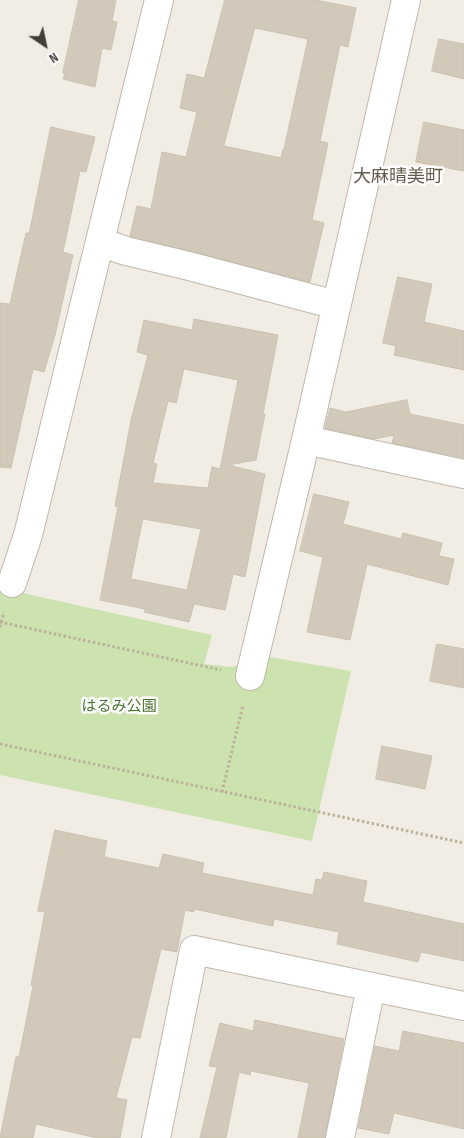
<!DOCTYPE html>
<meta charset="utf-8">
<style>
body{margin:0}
#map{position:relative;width:464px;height:1138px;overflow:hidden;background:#f1ede5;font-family:"Sofia Sans Condensed",sans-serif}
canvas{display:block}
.north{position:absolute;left:20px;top:20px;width:50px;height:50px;-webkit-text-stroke:4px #fff;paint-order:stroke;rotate:146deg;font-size:14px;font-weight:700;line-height:20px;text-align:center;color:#433e35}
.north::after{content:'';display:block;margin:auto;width:18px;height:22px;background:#433e35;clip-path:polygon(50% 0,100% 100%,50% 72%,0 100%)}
</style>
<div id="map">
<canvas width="464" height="1138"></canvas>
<div class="north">N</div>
</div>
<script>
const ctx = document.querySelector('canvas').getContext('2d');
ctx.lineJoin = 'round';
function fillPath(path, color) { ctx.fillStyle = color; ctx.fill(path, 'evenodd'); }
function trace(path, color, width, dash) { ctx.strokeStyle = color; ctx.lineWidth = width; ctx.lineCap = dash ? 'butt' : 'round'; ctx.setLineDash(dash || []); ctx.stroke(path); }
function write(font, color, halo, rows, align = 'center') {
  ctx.font = font + ' "Sofia Sans Condensed","Noto Sans JP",sans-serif'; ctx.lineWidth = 5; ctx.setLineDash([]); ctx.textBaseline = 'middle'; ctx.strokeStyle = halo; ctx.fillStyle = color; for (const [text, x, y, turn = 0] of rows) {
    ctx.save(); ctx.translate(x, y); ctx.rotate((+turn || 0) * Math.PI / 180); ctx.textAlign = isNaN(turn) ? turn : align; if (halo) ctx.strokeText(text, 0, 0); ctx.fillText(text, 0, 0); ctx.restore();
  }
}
const green = new Path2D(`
 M 0,588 L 212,635 L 204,664 L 233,667 L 258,655 L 351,671 L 312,841 L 0,775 Z`);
const building = new Path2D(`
 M 79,0 L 116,0 L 112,21 L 117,22 L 111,50 L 102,48 L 95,87 L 63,79 L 65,73 L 63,73 Z
 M 225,0 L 316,0 L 356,8 L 348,47 L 340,45 L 320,141 L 328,143 L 312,220 L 324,223 L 310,282 L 130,236 L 137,206 L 151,209 L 162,152 L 186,157 L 197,112 L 180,108 L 187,74 L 204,78 ZM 255,28 L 308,39 L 284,149 L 283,149 L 281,158 L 224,146 Z
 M 439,39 L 464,44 L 464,79 L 432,71 Z
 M 424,122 L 464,130 L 464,171 L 416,162 Z
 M 51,127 L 95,137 L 86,172 L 80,171 L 63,252 L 73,255 L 55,335 L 44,372 L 33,369 L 11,468 L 0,467 L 0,303 L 10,304 L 26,233 L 29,233 Z
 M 398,277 L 432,284 L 424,322 L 464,331 L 464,370 L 394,355 L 396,346 L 383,343 Z
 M 194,319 L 278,335 L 263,414 L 265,414 L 256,460 L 228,465 L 265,474 L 245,577 L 233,574 L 225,610 L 194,604 L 189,622 L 144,612 L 145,609 L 100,600 L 118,507 L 115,506 L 131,420 L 148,355 L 137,352 L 144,320 L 192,330 ZM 184,369 L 238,380 L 220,469 L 212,467 L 208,488 L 153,483 L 157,464 L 153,463 L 168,401 L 176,403 ZM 143,519 L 201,529 L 187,590 L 131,579 Z
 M 407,400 L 410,414 L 464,425 L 464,458 L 392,443 L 394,435 L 374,439 L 325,428 L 330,408 L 345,412 Z
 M 314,494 L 349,502 L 343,524 L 401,539 L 403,533 L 442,543 L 439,556 L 454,559 L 448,585 L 367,564 L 350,640 L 307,632 L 323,557 L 300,551 Z
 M 437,644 L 464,649 L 464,688 L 430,681 Z
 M 382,746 L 432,756 L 425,789 L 376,779 Z
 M 55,830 L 107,841 L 104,857 L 159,868 L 163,854 L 204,863 L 202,873 L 313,895 L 316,879 L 322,880 L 324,872 L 367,881 L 363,902 L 464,924 L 464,961 L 421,952 L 418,962 L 337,944 L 339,932 L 274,919 L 273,926 L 194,909 L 194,912 L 185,910 L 177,952 L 161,949 L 140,1038 L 132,1037 L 116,1098 L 127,1100 L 120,1138 L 97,1138 L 36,1124 L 33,1138 L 0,1138 L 16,1057 L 19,1057 L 33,986 L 31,985 L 45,912 L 38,911 Z
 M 255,1020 L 344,1039 L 325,1138 L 298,1138 L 309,1083 L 251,1071 L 250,1075 L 239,1072 L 226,1138 L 200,1138 L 217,1067 L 209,1066 L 220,1023 L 253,1031 Z
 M 403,1031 L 464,1043 L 464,1129 L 394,1113 L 389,1134 L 358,1128 L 375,1046 L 399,1051 Z`);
const path = new Path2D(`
 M 0,622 L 221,670
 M 0,627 L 4,612
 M 0,744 L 464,843
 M 222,792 L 243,705`);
const street = new Path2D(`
 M 100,242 L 126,251 L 189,266 L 336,305
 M 306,440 L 464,474
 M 12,583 L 28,535 L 159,0
 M 250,676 L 306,440 L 406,0
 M 156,1138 L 194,950 L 464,1006
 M 340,1138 L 371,987`);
const parkNames = [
 ["はるみ公園",119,707]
];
const quarterNames = [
 ["大麻晴美町",398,177]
];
fillPath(green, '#cce3b0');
fillPath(building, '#d2c9bb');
trace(building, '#ccc1af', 1);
trace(street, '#bfb8ab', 30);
trace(path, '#bdb19b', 3, [2.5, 2.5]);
trace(street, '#fff', 28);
write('15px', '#47712d', '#fff', parkNames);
write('18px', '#655b4d', '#fff', quarterNames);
</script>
